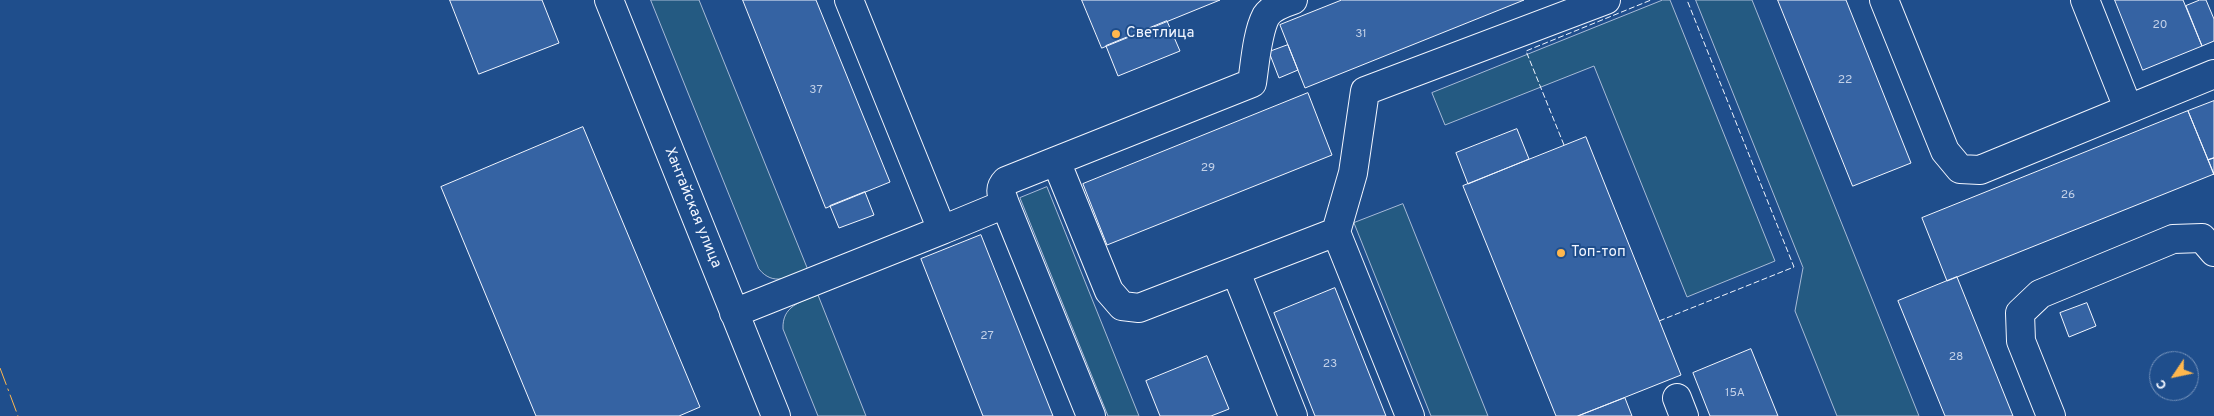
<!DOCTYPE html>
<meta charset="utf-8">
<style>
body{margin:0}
#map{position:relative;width:2214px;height:416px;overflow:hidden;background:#1f4e8c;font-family:Overpass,sans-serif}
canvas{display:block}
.north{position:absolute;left:2149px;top:351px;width:50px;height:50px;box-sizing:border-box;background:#1f4e8c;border:1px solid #7391ba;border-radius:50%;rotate:236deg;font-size:14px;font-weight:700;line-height:20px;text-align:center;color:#f2f6ff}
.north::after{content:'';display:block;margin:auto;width:18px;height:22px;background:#ffb74d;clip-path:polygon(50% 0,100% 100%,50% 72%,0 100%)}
</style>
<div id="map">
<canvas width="2214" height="416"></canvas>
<div class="north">С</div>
</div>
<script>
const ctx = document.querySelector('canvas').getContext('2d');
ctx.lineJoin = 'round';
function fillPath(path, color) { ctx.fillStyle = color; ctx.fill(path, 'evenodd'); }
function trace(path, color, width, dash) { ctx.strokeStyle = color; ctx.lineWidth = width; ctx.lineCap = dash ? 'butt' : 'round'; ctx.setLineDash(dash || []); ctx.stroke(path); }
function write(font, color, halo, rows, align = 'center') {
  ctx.font = font + ' Overpass,sans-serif'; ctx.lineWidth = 4; ctx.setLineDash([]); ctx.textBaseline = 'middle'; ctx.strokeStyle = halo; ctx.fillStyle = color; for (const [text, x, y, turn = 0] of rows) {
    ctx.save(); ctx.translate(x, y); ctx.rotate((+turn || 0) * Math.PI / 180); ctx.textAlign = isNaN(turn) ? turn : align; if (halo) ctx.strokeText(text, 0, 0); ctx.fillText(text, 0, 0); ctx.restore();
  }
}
const green = new Path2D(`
 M 651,0 L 699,0 L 808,270 C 790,277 773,287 759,269 Z
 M 1663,0 L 1670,0 L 1775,261 L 1687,297 L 1594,66 L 1445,125 L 1432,93 Z
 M 1696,0 L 1752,0 L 1919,416 L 1837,416 L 1795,311 L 1803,268 Z
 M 1047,187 L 1139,416 L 1108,416 L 1020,198 Z
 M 1403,204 L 1488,416 L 1431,416 L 1354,223 Z
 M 818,295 L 866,416 L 818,416 L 783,329 C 782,306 800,302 818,295 Z`);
const building = new Path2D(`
 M 450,0 L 542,0 L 559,43 L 479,74 Z
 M 743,0 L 816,0 L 890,182 L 826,208 Z
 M 1082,0 L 1220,0 L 1102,48 Z
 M 1342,0 L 1524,0 L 1305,88 L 1280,25 Z
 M 1778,0 L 1846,0 L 1911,163 L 1853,186 Z
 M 2115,0 L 2183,0 L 2202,46 L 2143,70 Z
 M 2200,0 L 2206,0 L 2214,19 L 2214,41 L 2202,46 L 2186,6 Z
 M 1167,21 L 1180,51 L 1118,76 L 1106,46 Z
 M 1288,45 L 1298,70 L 1279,78 L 1269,52 Z
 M 1308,93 L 1332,155 L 1107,245 L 1083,184 Z
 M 2214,101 L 2214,158 L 2208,160 L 2188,111 Z
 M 2188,111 L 2214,174 L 1947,281 L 1922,218 Z
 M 583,127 L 700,407 L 679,416 L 536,416 L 441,187 Z
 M 1517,129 L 1529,159 L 1468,184 L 1456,153 Z
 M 1586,137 L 1681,375 L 1578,416 L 1556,416 L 1463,186 Z
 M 2214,158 L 2214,175 L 2208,160 Z
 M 865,192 L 874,215 L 839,228 L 830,206 Z
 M 981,235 L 1053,416 L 983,416 L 921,259 Z
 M 1957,277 L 2013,416 L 1945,416 L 1898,301 Z
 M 1335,288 L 1386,416 L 1315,416 L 1274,313 Z
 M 2087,303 L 2096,326 L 2069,337 L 2060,313 Z
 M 1751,349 L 1778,416 L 1710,416 L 1693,373 Z
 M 1207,356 L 1229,409 L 1211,416 L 1160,416 L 1146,381 Z
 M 1625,398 L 1632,416 L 1578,416 Z`);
const minor = new Path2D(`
 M 609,0 L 776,416
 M 1884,0 L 1945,151 L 1960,169 L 1980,170 L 2214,74
 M 2085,0 L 2128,108
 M 1056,161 L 1252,83 C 1255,64 1257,33 1266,16 C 1271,8 1284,3 1293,0
 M 1005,204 C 1002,195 998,189 1006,181 L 1056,161 L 1109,291 L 1122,306 L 1139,308 L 1336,232
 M 942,230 L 1005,204 L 1091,416
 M 1236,272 L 1293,416
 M 734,313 L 942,230 L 849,0
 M 1677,398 L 1684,416
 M 1410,416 L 1336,232 L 1353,173 L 1365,91 L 1606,0
 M 2051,416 L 2021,341 L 2020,313 L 2040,294 L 2173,239 L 2202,238 L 2214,252`);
const fence = new Path2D(`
 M 1564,145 L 1526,51 L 1651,0
 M 1659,321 L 1794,267 L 1687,0`);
const power = new Path2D(`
 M 0,368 L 18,416`);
const markers = [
 [1116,34,5,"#ffb74d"],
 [1561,253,5,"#ffb74d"]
];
const numberNames = [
 ["20",2160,26],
 ["31",1361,35],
 ["22",1845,81],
 ["37",816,91],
 ["29",1208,169],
 ["26",2068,196],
 ["27",987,337],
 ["28",1956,358],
 ["23",1330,365],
 ["15А",1735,394]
];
const poiNames = [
 ["Светлица",1126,34],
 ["Топ-топ",1571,253]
];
const streetNames = [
 ["Хантайская улица",692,208,68]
];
fillPath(green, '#245a82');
trace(green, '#a8bbd7', 1);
fillPath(building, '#3563a3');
trace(building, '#f2f6ff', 1);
trace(minor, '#f2f6ff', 30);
trace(minor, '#1f4e8c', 28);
trace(fence, '#f2f6ff', 1, [6, 2.5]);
trace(power, '#ffb74d', 1, [18, 4, 2.5, 4]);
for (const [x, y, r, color] of markers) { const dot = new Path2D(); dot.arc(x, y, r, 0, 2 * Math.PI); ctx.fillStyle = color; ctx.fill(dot); trace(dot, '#1f4e8c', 2); }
write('12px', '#c3d1e8', null, numberNames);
write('15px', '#f2f6ff', '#1f4e8c', poiNames, 'left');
write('15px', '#f2f6ff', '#1f4e8c', streetNames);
</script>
